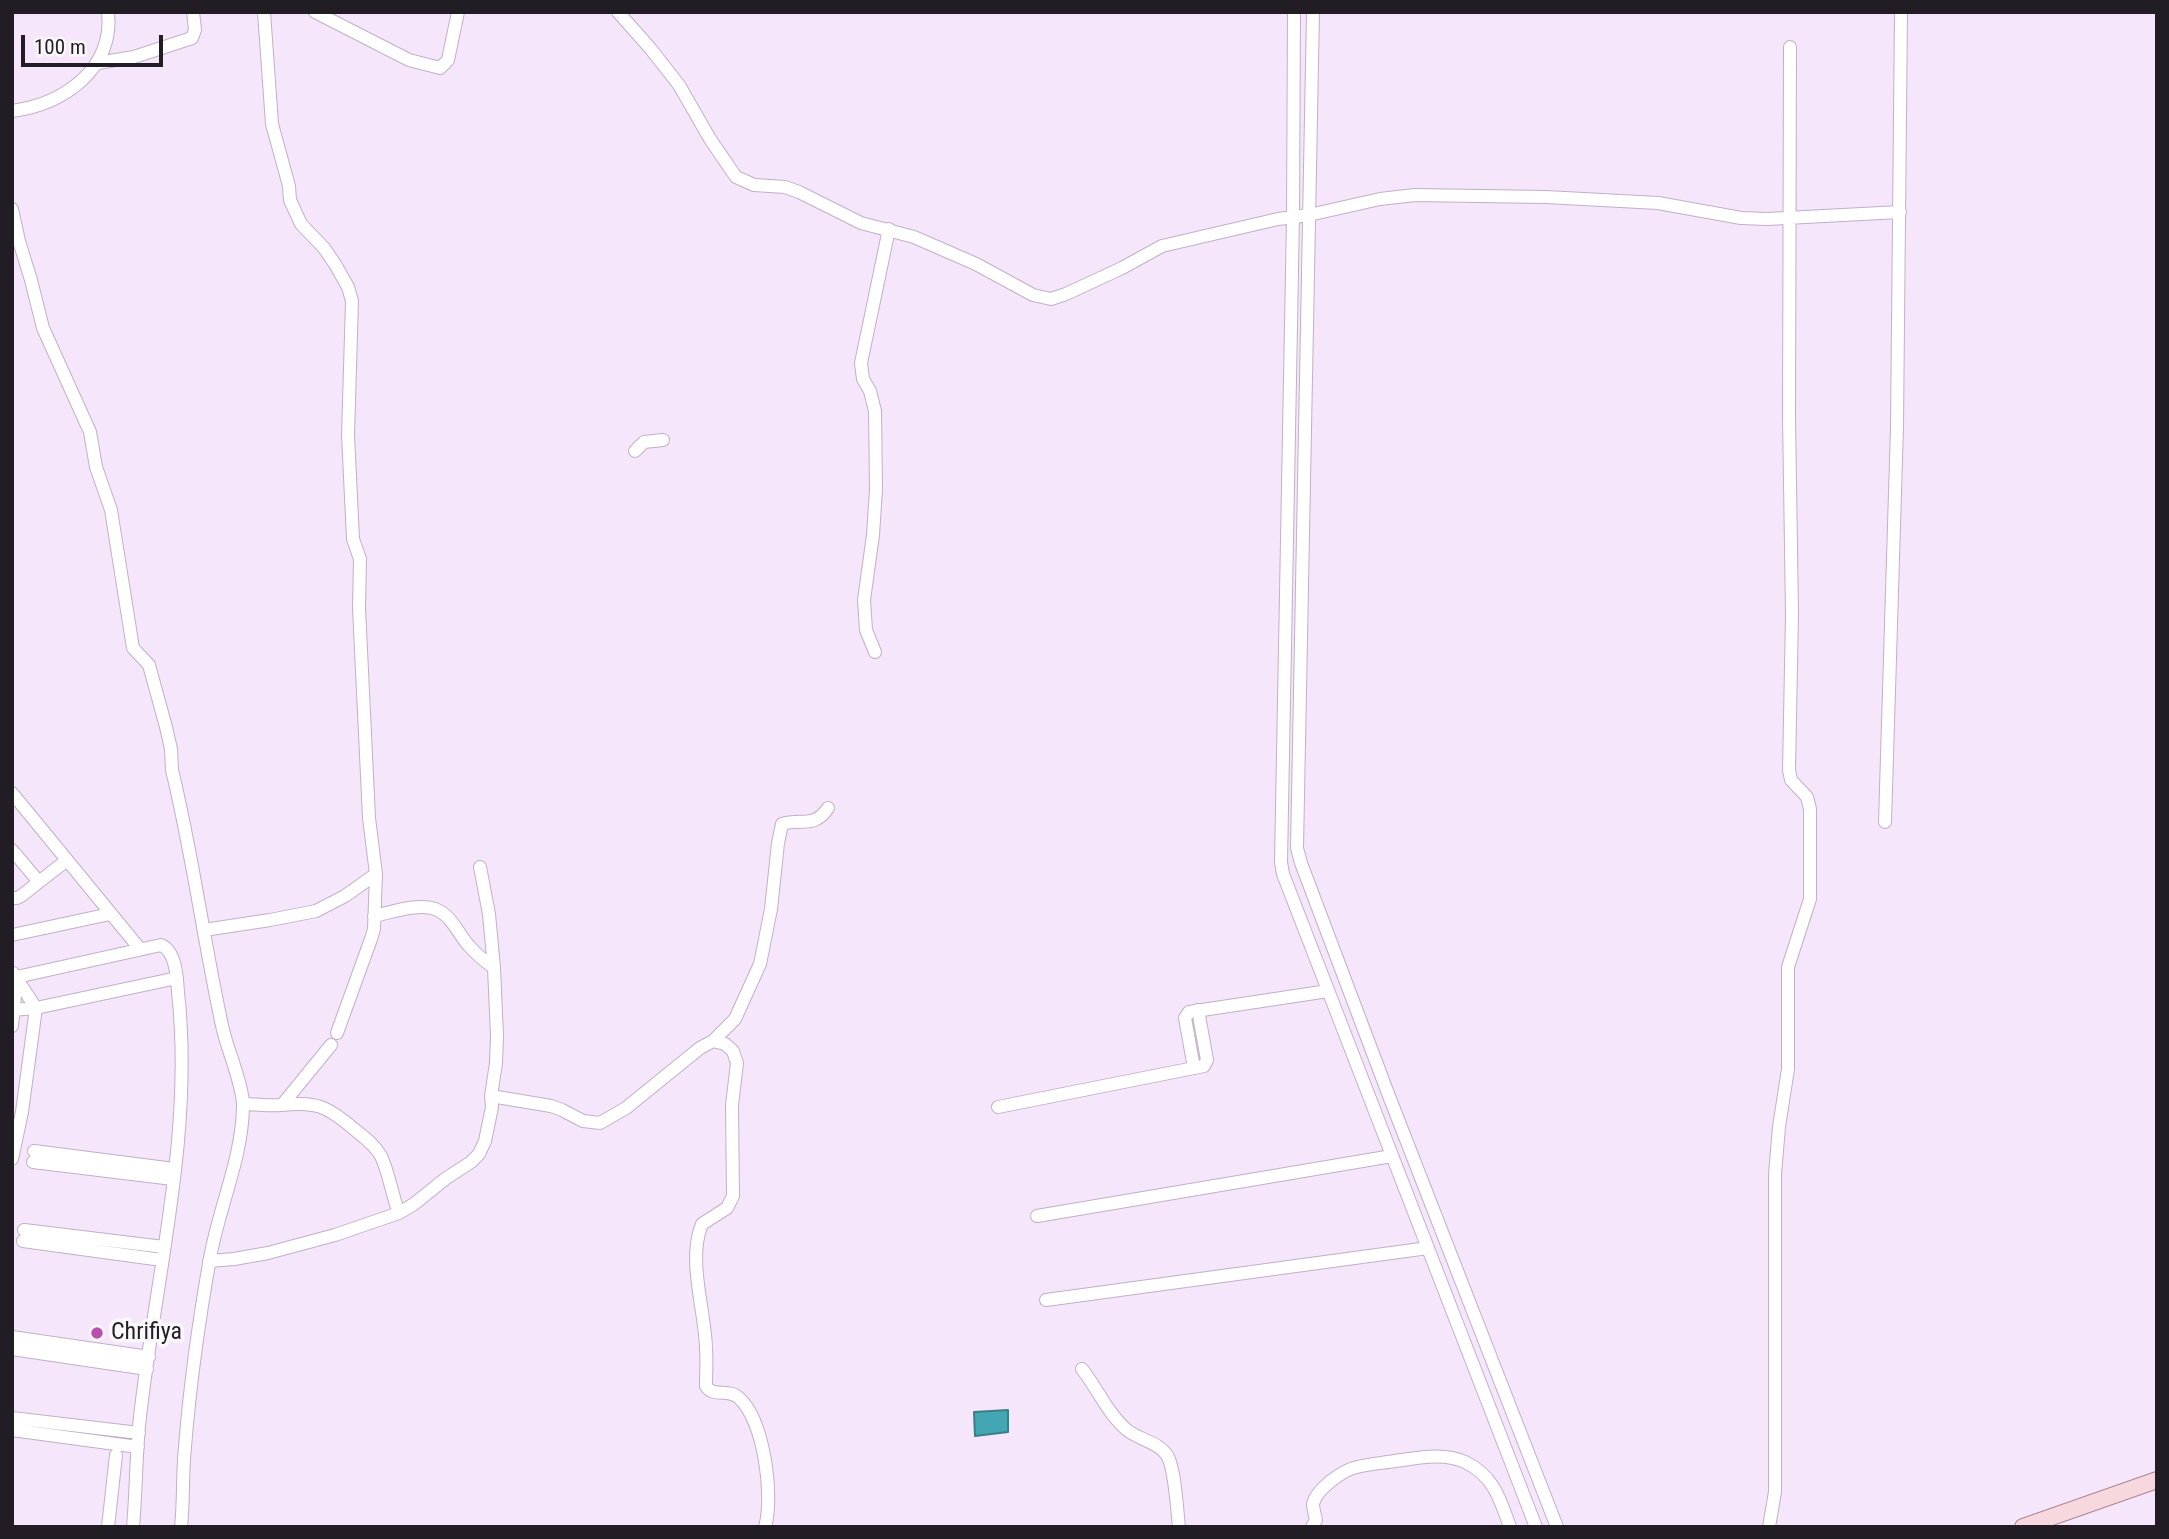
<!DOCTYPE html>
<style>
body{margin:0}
#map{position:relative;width:2169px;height:1539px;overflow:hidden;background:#f5e6fb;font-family:"Roboto Condensed",sans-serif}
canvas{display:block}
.frame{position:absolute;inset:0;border:14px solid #221d24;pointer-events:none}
.scale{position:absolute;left:21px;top:35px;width:142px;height:32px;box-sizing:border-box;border:4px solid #221d24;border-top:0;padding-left:9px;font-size:21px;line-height:24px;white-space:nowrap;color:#221d24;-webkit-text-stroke:5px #fbf8fc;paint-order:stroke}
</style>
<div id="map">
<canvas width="2169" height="1539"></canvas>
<div class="frame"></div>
<div class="scale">100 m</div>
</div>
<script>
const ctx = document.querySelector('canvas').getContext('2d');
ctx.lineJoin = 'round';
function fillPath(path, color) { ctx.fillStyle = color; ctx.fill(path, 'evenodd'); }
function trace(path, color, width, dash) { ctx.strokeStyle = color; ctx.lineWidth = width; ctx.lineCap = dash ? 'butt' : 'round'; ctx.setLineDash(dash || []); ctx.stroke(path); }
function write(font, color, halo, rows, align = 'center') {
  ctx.font = font + ' "Roboto Condensed",sans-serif'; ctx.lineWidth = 7; ctx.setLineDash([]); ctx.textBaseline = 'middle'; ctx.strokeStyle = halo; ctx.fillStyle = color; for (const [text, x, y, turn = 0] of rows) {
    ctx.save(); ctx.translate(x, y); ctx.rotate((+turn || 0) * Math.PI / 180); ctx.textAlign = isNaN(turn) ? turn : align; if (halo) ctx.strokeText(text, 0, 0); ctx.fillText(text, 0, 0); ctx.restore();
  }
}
const water = new Path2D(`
 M 1008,1410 L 1008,1432 L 975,1436 L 974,1412 Z`);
const minor = new Path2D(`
 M 264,12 L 272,124 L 289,186 L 290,200 L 301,224 L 324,248 L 335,264 L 348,287 L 352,301 L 348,435 L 353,539 L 360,559 L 359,608 L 369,818 L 376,874 L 374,929 L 371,939 L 337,1033
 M 315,12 L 409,60 L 440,68 L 448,60 L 458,12
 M 618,12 L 650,48 L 679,85 L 710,139 L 736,177 L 754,185 L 785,187 L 799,192 L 861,223 L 914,237 L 976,264 L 1033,295 L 1051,299 L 1066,294 L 1122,268 L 1162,246 L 1278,219 L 1309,215 L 1380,199 L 1415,195 L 1546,197 L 1658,203 L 1741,218 L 1767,219 L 1900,212
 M 1294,12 L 1293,217 L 1281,862 L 1283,874 L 1536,1527
 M 1313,12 L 1297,848 L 1301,863 L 1389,1096 L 1557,1527
 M 98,63 L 134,57 L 192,38 L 195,30 L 193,12
 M 12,111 C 64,104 114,69 108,12
 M 12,209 L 19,241 L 31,280 L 43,328 L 90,432 L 96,467 L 111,510 L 133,648 L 149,665 L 166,727 L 171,749 L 172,770 C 193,856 204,944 223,1030 C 228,1051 244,1088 243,1107 C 242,1159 219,1207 210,1258 C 199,1320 190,1384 185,1447 C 182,1474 184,1500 181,1527
 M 635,451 L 644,442 L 663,440
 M 875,652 L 866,630 L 864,600 L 873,535 L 876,489 L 875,411 L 870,391 L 863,379 L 861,363 L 889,229
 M 12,793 L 140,949
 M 1885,822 L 1897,427 L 1901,12
 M 12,850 L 39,882
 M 480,867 L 489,914 L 494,968
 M 12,898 L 17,898 L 21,896 L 67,860
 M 204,930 L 270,920 L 316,911 L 345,896 L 376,874
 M 12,935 L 110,914
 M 12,978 L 161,945 C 176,951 177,978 178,992 C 194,1138 154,1282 139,1426 C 136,1459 136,1493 133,1527
 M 12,1010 L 36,1008 L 177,978
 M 12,1026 L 17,976
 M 713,1041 L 735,1019 L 760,964 L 771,909 L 778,843 L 782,824 C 801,818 814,829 828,808
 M 1194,1068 L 1185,1018 L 1189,1012 L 1328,991
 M 491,1096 L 551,1106 L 562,1110 L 583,1121 L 600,1123 L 626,1108 L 700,1048 L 713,1041 L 725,1044 L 733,1051 L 737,1063 L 732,1105 L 733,1196 L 727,1208 L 702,1224 C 687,1259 705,1310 706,1348 C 707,1361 706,1373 706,1386 C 713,1398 729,1388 739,1398 C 764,1420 774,1496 765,1527
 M 243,1104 C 256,1104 269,1106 281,1105 C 316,1101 327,1106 354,1129 C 364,1137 375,1145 381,1156 C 389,1173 392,1195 399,1213
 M 282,1105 L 331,1045
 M 998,1107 L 1204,1066 L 1207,1060 L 1198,1010
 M 34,1151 L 174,1169
 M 12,1159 L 22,1112 L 36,1008 L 13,973
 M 33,1162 L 173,1179
 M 1037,1216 L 1392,1156
 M 24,1230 L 164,1247
 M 23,1241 L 162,1260
 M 209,1261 L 234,1259 L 268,1253 L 335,1235 L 399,1213 L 414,1204 L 445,1179 L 471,1162 L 479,1154 L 485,1141 L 492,1107 L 491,1096 L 496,1063 L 497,1036 L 494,968 C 486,962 476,954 469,946 C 458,934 452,915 435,909 C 418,903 392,912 374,916
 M 1046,1300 L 1428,1248
 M 12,1337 L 149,1357
 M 12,1349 L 147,1369
 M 1082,1369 C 1097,1388 1108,1414 1127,1430 C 1139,1440 1160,1442 1168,1457 C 1175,1471 1177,1509 1179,1527
 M 12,1418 L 139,1433
 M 12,1430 L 138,1447
 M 108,1527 L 116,1455
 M 1312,1527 L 1316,1520 C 1315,1515 1313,1509 1313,1504 C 1316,1489 1343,1470 1357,1467 C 1370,1464 1383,1463 1395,1461 C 1418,1458 1443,1452 1465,1462 C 1494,1476 1500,1499 1510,1527
 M 1769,1527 L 1775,1492 L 1775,1174 L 1779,1127 L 1788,1069 L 1788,967 L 1810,899 L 1810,809 L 1807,797 L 1791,780 L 1789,770 L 1792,614 L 1789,417 L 1790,47`);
const major = new Path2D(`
 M 2023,1527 L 2157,1480`);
const markers = [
 [97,1333,7,"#ba4fb0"]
];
const poiNames = [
 ["Chrifiya",111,1333]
];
fillPath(water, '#43a7b3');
trace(water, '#397e88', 2);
trace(minor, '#c0b1c5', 14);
trace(major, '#a9868f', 18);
trace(minor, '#fff', 12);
trace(major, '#f7d8de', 16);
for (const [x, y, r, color] of markers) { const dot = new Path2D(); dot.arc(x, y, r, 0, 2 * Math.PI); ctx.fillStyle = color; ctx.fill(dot); trace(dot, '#fbf8fc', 2.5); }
write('24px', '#221d24', '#fbf8fc', poiNames, 'left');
</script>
